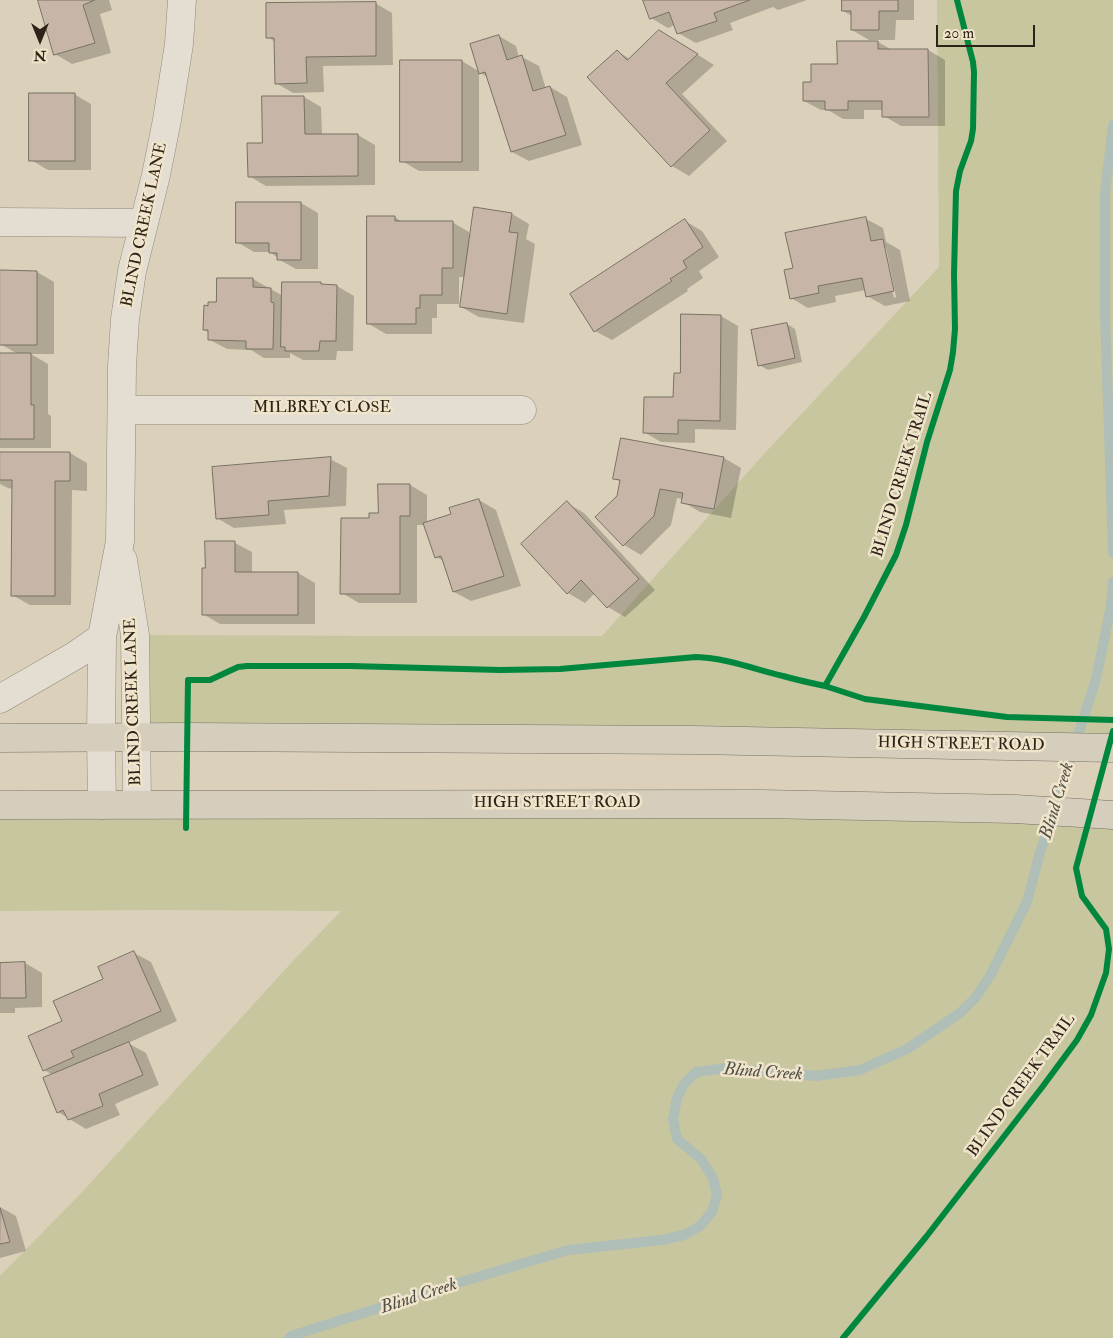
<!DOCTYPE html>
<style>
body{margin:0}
#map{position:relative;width:1113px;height:1338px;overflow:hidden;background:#dbd1ba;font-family:"IM FELL Double Pica",serif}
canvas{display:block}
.north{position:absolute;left:15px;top:15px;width:50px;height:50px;-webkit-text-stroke:4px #f0e4ca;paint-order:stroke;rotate:180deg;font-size:14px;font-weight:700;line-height:20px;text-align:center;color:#2d2318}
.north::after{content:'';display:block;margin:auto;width:18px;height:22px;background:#2d2318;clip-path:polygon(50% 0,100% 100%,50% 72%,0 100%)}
.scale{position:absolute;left:936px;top:25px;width:99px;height:22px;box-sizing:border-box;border:2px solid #2d2318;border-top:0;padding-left:6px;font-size:15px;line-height:18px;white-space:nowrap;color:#2d2318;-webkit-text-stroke:4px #f0e4ca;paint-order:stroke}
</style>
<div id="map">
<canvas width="1113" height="1338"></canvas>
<div class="north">N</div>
<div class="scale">20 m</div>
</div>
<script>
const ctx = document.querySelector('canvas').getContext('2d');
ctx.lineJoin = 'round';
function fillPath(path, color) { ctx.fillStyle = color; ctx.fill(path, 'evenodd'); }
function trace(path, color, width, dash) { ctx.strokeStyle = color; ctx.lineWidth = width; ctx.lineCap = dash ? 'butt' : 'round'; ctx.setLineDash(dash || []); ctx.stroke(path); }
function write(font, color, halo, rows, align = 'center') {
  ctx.font = font + ' "IM FELL Double Pica",serif'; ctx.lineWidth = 5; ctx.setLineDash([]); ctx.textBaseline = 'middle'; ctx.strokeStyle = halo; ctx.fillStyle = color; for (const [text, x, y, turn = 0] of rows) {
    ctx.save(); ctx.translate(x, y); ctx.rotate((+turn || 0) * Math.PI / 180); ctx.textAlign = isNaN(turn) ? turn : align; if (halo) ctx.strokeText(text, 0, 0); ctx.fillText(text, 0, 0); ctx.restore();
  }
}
const green = new Path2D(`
 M 937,0 L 1113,0 L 1113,748 L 136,738 L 135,635 L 410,636 L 602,636 L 763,455 L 939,267 Z
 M 0,805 L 1113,815 L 1113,1338 L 0,1338 L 0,1276 L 84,1190 L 293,961 L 341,911 L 158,910 L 0,911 Z`);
const shadow = new Path2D(`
 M 40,0 L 109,0 L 112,10 L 100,14 L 111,53 L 72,64 L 55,54 Z
 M 645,0 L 807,0 L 778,10 L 773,7 L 730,23 L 733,30 L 696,43 L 678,33 L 675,25 L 668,28 L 651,18 Z
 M 843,0 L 914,0 L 914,20 L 896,20 L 895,40 L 869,40 L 852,30 L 852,16 L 843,11 Z
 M 375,3 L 392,13 L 393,65 L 323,66 L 324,92 L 293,93 L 276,83 L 275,42 L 268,37 Z
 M 499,36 L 516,46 L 519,57 L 522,57 L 539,66 L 546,89 L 550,87 L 567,97 L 582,145 L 529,161 L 512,152 L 489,78 L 479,72 L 479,171 L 419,171 L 402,161 L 462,61 L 480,72 Z
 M 676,41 L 714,65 L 682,94 L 727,141 L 689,176 L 672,166 L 589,77 L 617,51 L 630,59 Z
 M 878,42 L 892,50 L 928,50 L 945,60 L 945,126 L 901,126 L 884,116 L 884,110 L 864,110 L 864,119 L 843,119 L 828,110 L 821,110 L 804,101 L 812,83 L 838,65 Z
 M 74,94 L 91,104 L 91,170 L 48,170 L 31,160 Z
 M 304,97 L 321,107 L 322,135 L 358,135 L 375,145 L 375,185 L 266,186 L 249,176 Z
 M 301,203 L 318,213 L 318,269 L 296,269 L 278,259 L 278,258 L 270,252 L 254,252 L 237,242 Z
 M 512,214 L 529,224 L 526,239 L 535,244 L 524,323 L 479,317 L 461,307 L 466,277 L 459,277 L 459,304 L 437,304 L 437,318 L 432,318 L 432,334 L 386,334 L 369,324 L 395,217 L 402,222 L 452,222 L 469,232 L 469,240 Z
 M 866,219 L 883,228 L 886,242 L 900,250 L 910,301 L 885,306 L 867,296 L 866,290 L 835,296 L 836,302 L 808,308 L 791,298 L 794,269 ZM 883,248 L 886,248 L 896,297 L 894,298 Z
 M 685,221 L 702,231 L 719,257 L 699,271 L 703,278 L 687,289 L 688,291 L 612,340 L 595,331 Z
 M 0,272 L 37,272 L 54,282 L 54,354 L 31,354 L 48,364 L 48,414 L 51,416 L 51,448 L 0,448 L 0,354 L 18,354 L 2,345 L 0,330 Z
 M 253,279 L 283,296 L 321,283 L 325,286 L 337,286 L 354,296 L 353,351 L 337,351 L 336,360 L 303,360 L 290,353 L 290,358 L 264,358 L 251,350 L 227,349 L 210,340 L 210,333 L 204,330 L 209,307 L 217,304 Z
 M 721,316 L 738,326 L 736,430 L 695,429 L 695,443 L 661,442 L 644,432 L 675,399 L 681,375 Z
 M 787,324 L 795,329 L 802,362 L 768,370 L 759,365 Z
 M 622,439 L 724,458 L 741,468 L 731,518 L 700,512 L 683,502 L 683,499 L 677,498 L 671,525 L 641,555 L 624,545 L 618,496 L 621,482 L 614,478 Z
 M 0,453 L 70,453 L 87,463 L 87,491 L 72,490 L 71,605 L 30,605 L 12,595 L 13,489 L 8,488 L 0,484 Z
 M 330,459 L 347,468 L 346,506 L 284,510 L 286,524 L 234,528 L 217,518 Z
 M 410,485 L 427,495 L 427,523 L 452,515 L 479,500 L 496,510 L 521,586 L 471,601 L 454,592 L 444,561 L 436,557 L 425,525 L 417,525 L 417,603 L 359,603 L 342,593 L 370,520 L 379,514 Z
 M 567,503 L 584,513 L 655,590 L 625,617 L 608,607 L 595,593 L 585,603 L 568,593 Z
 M 235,543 L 252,552 L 252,573 L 298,573 L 315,583 L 315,624 L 220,624 L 203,614 L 207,570 Z
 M 134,953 L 151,962 L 177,1021 L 128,1043 L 146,1053 L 159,1085 L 115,1104 L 120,1115 L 86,1129 L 58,1112 L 53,1075 L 44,1070 L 64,1022 L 105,980 Z
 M 25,963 L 42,973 L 42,1007 L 15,1008 L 15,1013 L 0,1013 L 0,964 Z
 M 0,1207 L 16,1216 L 26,1251 L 0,1258 Z`);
const stream = new Path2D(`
 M 1113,125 L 1105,194 L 1105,312 L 1113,553
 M 289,1338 L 291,1336 L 464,1281 L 568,1250 L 662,1240 L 684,1235 L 700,1226 L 712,1212 L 717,1195 L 713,1178 L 701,1159 L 677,1139 L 673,1119 L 677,1098 L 684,1084 L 696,1072 L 728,1068 L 816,1076 L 860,1070 L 907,1049 L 960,1013 L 976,997 L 990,976 L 1027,902 L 1039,856 L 1096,679 L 1111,606 L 1113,582`);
const building = new Path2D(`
 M 38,0 L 95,0 L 83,5 L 95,43 L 54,55 Z
 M 643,0 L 750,0 L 714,13 L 717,21 L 677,34 L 669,12 L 650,19 Z
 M 842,0 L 898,0 L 898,11 L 879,11 L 879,30 L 851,30 L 851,11 L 842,11 Z
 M 376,2 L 376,56 L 306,57 L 307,83 L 275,84 L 274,38 L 266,38 L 266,3 Z
 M 659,30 L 698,54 L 666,83 L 710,130 L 671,167 L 587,77 L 617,50 L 627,60 Z
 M 499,35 L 507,60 L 522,55 L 533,91 L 550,86 L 566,135 L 511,152 L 485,72 L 479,74 L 470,44 Z
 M 837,41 L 878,41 L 878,49 L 928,49 L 929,117 L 882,117 L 882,101 L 848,101 L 848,110 L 825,110 L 825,101 L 803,101 L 803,82 L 811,82 L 811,64 L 837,64 Z
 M 400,60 L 462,60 L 462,162 L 400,162 Z
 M 29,93 L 75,93 L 75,161 L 29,161 Z
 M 262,96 L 304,96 L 305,134 L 358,134 L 358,176 L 248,177 L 247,143 L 262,143 Z
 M 236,202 L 301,202 L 301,260 L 277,260 L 277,253 L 269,253 L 269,243 L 236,243 Z
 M 474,207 L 512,213 L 509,232 L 518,233 L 507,314 L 460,307 Z
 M 367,216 L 395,216 L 395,221 L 453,221 L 453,268 L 442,268 L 442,295 L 420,295 L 420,308 L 416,308 L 416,324 L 367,324 Z
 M 866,217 L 871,241 L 883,239 L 894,291 L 866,297 L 862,278 L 818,286 L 819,293 L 790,299 L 784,270 L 793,268 L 785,233 Z
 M 685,219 L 703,247 L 683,261 L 687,268 L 670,279 L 672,281 L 594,332 L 570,294 Z
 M 0,270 L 37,271 L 37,345 L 0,345 Z
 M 217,278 L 253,278 L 253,287 L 271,288 L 271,302 L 274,303 L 273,349 L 246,349 L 246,341 L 208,340 L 208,330 L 203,330 L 204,305 L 208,306 L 208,302 L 216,302 Z
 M 282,282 L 321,282 L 321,284 L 337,285 L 336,341 L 320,341 L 319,351 L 285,351 L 285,347 L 281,347 Z
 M 681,314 L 721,315 L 720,421 L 678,420 L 678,434 L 643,433 L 644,397 L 673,397 L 674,373 L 680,373 Z
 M 787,323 L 795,358 L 758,366 L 751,330 Z
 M 0,353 L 31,353 L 31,405 L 34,405 L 34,439 L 0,439 Z
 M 621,438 L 724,457 L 714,509 L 681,503 L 683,493 L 660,489 L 654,516 L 623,546 L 595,517 L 617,496 L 620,480 L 613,479 Z
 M 0,452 L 70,452 L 70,481 L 55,481 L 55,596 L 11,596 L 12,480 L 0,480 Z
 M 331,457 L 329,496 L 268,501 L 269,515 L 216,519 L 212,467 Z
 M 378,484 L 410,484 L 410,516 L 400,516 L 400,594 L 340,594 L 341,518 L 369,518 L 369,513 L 378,513 Z
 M 479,499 L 504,576 L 453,592 L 441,556 L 435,558 L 423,523 L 451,514 L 449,508 Z
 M 567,501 L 639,579 L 607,608 L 581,580 L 567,594 L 521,544 Z
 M 205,541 L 235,541 L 235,572 L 298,572 L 298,615 L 202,615 L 202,568 L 205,568 Z
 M 134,951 L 161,1011 L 71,1051 L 74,1057 L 43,1071 L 28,1036 L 62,1021 L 53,1001 L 103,979 L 98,967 Z
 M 25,962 L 26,998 L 0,998 L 0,963 Z
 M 129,1042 L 143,1075 L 99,1094 L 103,1106 L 68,1120 L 63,1110 L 57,1113 L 43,1078 Z
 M 0,1208 L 10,1242 L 0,1244 Z`);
const minor = new Path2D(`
 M 0,222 L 144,223
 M 122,410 L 522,410
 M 123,560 L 135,635 L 137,804
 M 0,699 L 76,655 L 102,637
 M 102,805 L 101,738 L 102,637 L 120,541 L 122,366 L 125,319 L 132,271 L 156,175 L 167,120 L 179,44 L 182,0`);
const primary = new Path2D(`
 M 0,738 L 187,737 L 692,740 L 1113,748
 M 0,805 L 761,804 L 1015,809 L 1113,815`);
const cycleway = new Path2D(`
 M 957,0 L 973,62 L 974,72 L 973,129 L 971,141 L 960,171 L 956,191 L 954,274 L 955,329 L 953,352 L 950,370 L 927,442 L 906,525 L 896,555 L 864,617 L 825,686 L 865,699 L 1007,717 L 1113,720
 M 186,828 L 188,680 L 210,680 L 238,667 L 247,666 L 351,666 L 500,670 L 560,669 L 696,657 C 726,658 754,669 783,676 C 797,680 811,683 825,686
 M 843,1338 L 926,1237 L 1043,1086 L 1077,1040 L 1091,1015 L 1106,973 L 1109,949 L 1106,929 L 1082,896 L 1076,868 L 1113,731`);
const streetNames = [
 ["BLIND CREEK LANE",145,225,-78],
 ["MILBREY CLOSE",322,409],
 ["BLIND CREEK TRAIL",903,475,-73],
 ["BLIND CREEK LANE",134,702,-92],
 ["HIGH STREET ROAD",961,745,1],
 ["HIGH STREET ROAD",557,804],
 ["BLIND CREEK TRAIL",1022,1086,-54]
];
const waterNames = [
 ["Blind Creek",1058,801,-73],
 ["Blind Creek",763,1073,4],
 ["Blind Creek",419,1297,-18]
];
fillPath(green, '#c7c69f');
fillPath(shadow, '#0003');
trace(stream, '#b0beb8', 10);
fillPath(building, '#c7b6a7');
trace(building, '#777165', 1);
trace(minor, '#90897b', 29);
trace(primary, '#777165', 29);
trace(minor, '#e3ddd2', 28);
trace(primary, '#d6cebd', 28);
trace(cycleway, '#00873e', 6);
write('16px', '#2d2318', '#f0e4ca', streetNames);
write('italic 18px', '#4f4f48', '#f0e4ca', waterNames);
</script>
